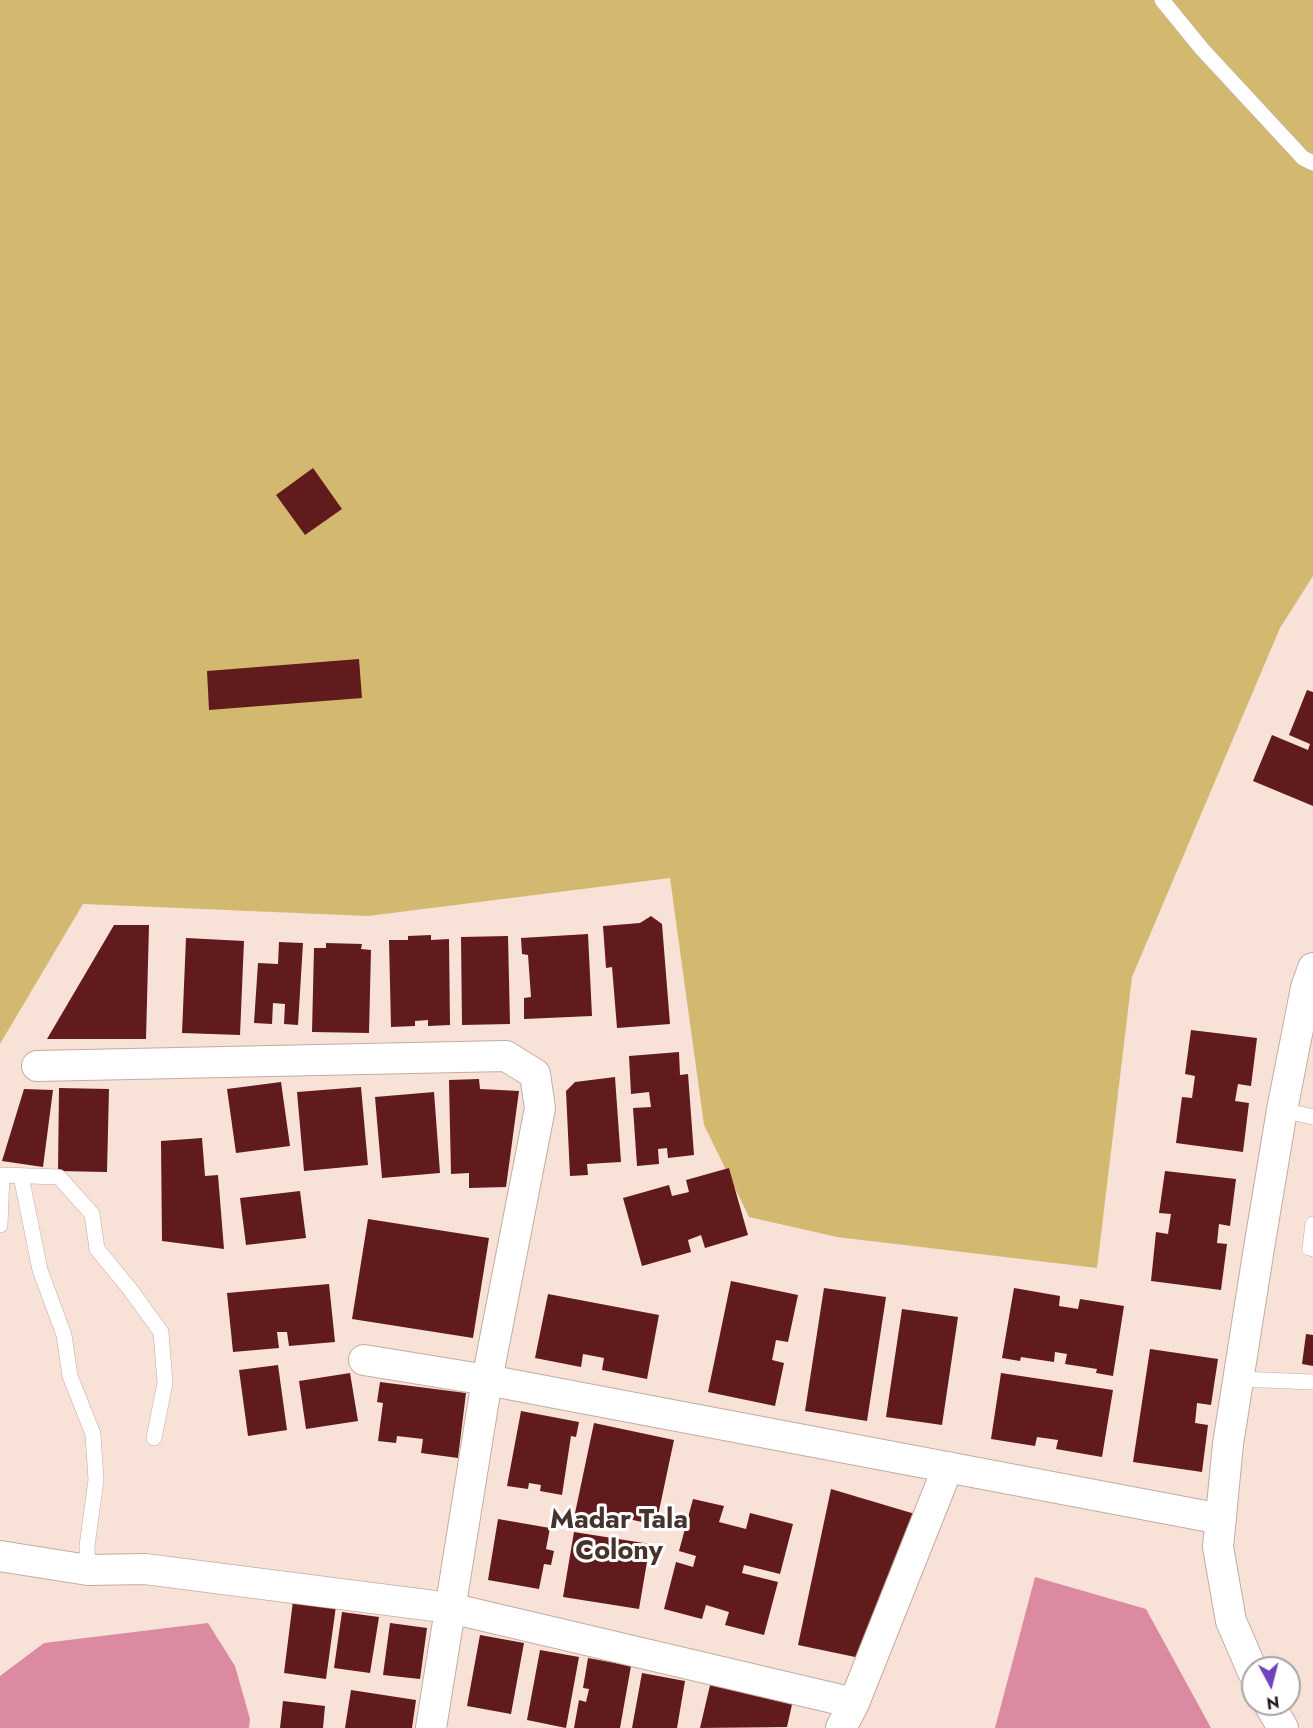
<!DOCTYPE html>
<style>
body{margin:0}
#map{position:relative;width:1313px;height:1728px;overflow:hidden;background:#f8e1d7;font-family:Jost,sans-serif}
canvas{display:block}
.north{position:absolute;left:1241px;top:1656px;width:60px;height:60px;box-sizing:border-box;background:#fff;border:2px solid #a7a3a2;border-radius:50%;rotate:173deg;font-size:16px;font-weight:700;line-height:24px;text-align:center;color:#221a16}
.north::after{content:'';display:block;margin:auto;width:21px;height:27px;background:#6f44bd;clip-path:polygon(50% 0,100% 100%,50% 72%,0 100%)}
</style>
<div id="map">
<canvas width="1313" height="1728"></canvas>
<div class="north">N</div>
</div>
<script>
const ctx = document.querySelector('canvas').getContext('2d');
ctx.lineJoin = 'round';
function fillPath(path, color) { ctx.fillStyle = color; ctx.fill(path, 'evenodd'); }
function trace(path, color, width, dash) { ctx.strokeStyle = color; ctx.lineWidth = width; ctx.lineCap = dash ? 'butt' : 'round'; ctx.setLineDash(dash || []); ctx.stroke(path); }
function write(font, color, halo, rows, align = 'center') {
  ctx.font = font + ' Jost,sans-serif'; ctx.lineWidth = 6; ctx.setLineDash([]); ctx.textBaseline = 'middle'; ctx.strokeStyle = halo; ctx.fillStyle = color; for (const [text, x, y, turn = 0] of rows) {
    ctx.save(); ctx.translate(x, y); ctx.rotate((+turn || 0) * Math.PI / 180); ctx.textAlign = isNaN(turn) ? turn : align; if (halo) ctx.strokeText(text, 0, 0); ctx.fillText(text, 0, 0); ctx.restore();
  }
}
const green = new Path2D(`
 M 0,0 L 1313,0 L 1313,576 L 1280,628 L 1132,977 L 1097,1268 L 837,1237 L 749,1217 L 704,1125 L 670,878 L 368,916 L 83,904 L 0,1044 Z`);
const water = new Path2D(`
 M 1035,1577 L 1146,1609 L 1211,1728 L 995,1728 Z
 M 208,1623 L 235,1666 L 250,1719 L 249,1728 L 0,1728 L 0,1676 L 44,1643 Z`);
const building = new Path2D(`
 M 313,468 L 342,509 L 305,535 L 276,495 Z
 M 359,659 L 362,698 L 209,710 L 207,671 Z
 M 1307,690 L 1313,692 L 1313,806 L 1253,781 L 1272,735 L 1308,750 L 1310,744 L 1289,735 Z
 M 651,916 L 662,924 L 670,1024 L 617,1028 L 612,967 L 606,968 L 603,926 L 640,923 Z
 M 114,925 L 149,925 L 146,1039 L 47,1039 Z
 M 588,934 L 592,1016 L 524,1019 L 524,998 L 531,997 L 528,955 L 522,954 L 521,938 Z
 M 431,935 L 431,940 L 449,939 L 450,1025 L 428,1026 L 428,1020 L 415,1021 L 415,1026 L 391,1027 L 389,940 L 408,940 L 408,936 Z
 M 508,936 L 510,1024 L 462,1025 L 461,937 Z
 M 186,938 L 244,941 L 240,1035 L 182,1033 Z
 M 279,942 L 303,943 L 298,1025 L 284,1024 L 285,1004 L 273,1003 L 272,1024 L 254,1023 L 258,963 L 278,964 Z
 M 326,943 L 362,944 L 361,949 L 371,950 L 369,1033 L 312,1032 L 314,948 L 326,948 Z
 M 1191,1030 L 1257,1038 L 1251,1086 L 1238,1084 L 1235,1101 L 1249,1103 L 1243,1152 L 1176,1143 L 1182,1097 L 1192,1098 L 1195,1076 L 1185,1074 Z
 M 679,1052 L 680,1075 L 688,1074 L 694,1155 L 668,1158 L 667,1148 L 658,1149 L 659,1164 L 637,1166 L 633,1108 L 651,1107 L 649,1092 L 631,1094 L 629,1056 Z
 M 615,1077 L 621,1162 L 587,1164 L 588,1175 L 570,1176 L 566,1091 L 575,1082 Z
 M 479,1079 L 480,1089 L 519,1091 L 506,1187 L 469,1188 L 469,1173 L 451,1174 L 449,1080 Z
 M 281,1082 L 290,1146 L 236,1153 L 227,1089 Z
 M 361,1087 L 368,1165 L 304,1171 L 297,1092 Z
 M 59,1088 L 109,1089 L 107,1172 L 58,1171 Z
 M 24,1089 L 53,1090 L 43,1167 L 2,1161 Z
 M 434,1092 L 440,1173 L 382,1178 L 375,1097 Z
 M 202,1138 L 205,1176 L 218,1175 L 224,1249 L 162,1241 L 161,1141 Z
 M 729,1168 L 748,1235 L 705,1248 L 701,1235 L 688,1240 L 691,1252 L 642,1266 L 623,1198 L 669,1185 L 672,1196 L 689,1192 L 686,1180 Z
 M 1165,1171 L 1236,1179 L 1230,1226 L 1219,1224 L 1217,1243 L 1227,1244 L 1221,1290 L 1151,1281 L 1156,1232 L 1168,1234 L 1171,1214 L 1159,1213 Z
 M 300,1191 L 306,1238 L 246,1245 L 240,1198 Z
 M 368,1219 L 489,1238 L 473,1338 L 352,1319 Z
 M 731,1281 L 798,1295 L 788,1342 L 776,1340 L 772,1360 L 784,1363 L 775,1406 L 708,1392 Z
 M 329,1284 L 335,1342 L 289,1346 L 287,1332 L 277,1332 L 279,1348 L 233,1352 L 227,1293 Z
 M 824,1288 L 886,1297 L 867,1421 L 805,1411 Z
 M 1014,1288 L 1060,1296 L 1059,1306 L 1078,1309 L 1080,1299 L 1124,1306 L 1113,1376 L 1096,1373 L 1097,1369 L 1065,1364 L 1067,1354 L 1055,1352 L 1054,1362 L 1021,1357 L 1020,1361 L 1002,1358 Z
 M 548,1294 L 659,1315 L 647,1379 L 602,1370 L 604,1358 L 583,1354 L 581,1367 L 535,1358 Z
 M 902,1309 L 958,1317 L 942,1425 L 886,1417 Z
 M 1306,1334 L 1313,1335 L 1313,1366 L 1302,1364 Z
 M 1150,1349 L 1218,1359 L 1211,1405 L 1197,1403 L 1195,1423 L 1208,1425 L 1202,1472 L 1133,1462 Z
 M 278,1365 L 287,1430 L 248,1436 L 239,1370 Z
 M 350,1373 L 358,1421 L 306,1429 L 299,1381 Z
 M 1001,1373 L 1113,1390 L 1102,1457 L 1056,1449 L 1058,1440 L 1037,1437 L 1035,1446 L 991,1439 Z
 M 380,1382 L 466,1393 L 458,1458 L 421,1453 L 423,1439 L 397,1436 L 396,1443 L 378,1441 L 383,1403 L 377,1402 Z
 M 521,1411 L 579,1422 L 576,1437 L 571,1436 L 562,1495 L 540,1491 L 541,1485 L 529,1483 L 528,1489 L 507,1486 Z
 M 594,1423 L 674,1440 L 656,1525 L 619,1517 L 616,1527 L 574,1518 Z
 M 831,1489 L 915,1514 L 860,1658 L 798,1645 Z
 M 693,1499 L 724,1506 L 719,1522 L 746,1529 L 750,1513 L 793,1524 L 780,1574 L 744,1565 L 742,1573 L 778,1582 L 764,1635 L 725,1625 L 729,1612 L 706,1605 L 702,1619 L 664,1609 L 676,1562 L 693,1567 L 696,1556 L 679,1551 Z
 M 498,1519 L 550,1528 L 546,1549 L 554,1551 L 551,1565 L 544,1564 L 539,1589 L 488,1580 Z
 M 574,1532 L 650,1544 L 639,1609 L 563,1597 Z
 M 293,1601 L 336,1606 L 326,1679 L 284,1673 Z
 M 342,1612 L 379,1617 L 370,1673 L 334,1668 Z
 M 390,1623 L 427,1628 L 420,1679 L 383,1675 Z
 M 480,1635 L 524,1643 L 511,1714 L 467,1706 Z
 M 540,1650 L 579,1657 L 566,1728 L 527,1720 Z
 M 588,1658 L 631,1666 L 620,1728 L 574,1728 L 579,1700 L 586,1702 L 589,1689 L 583,1688 Z
 M 642,1673 L 685,1681 L 677,1728 L 632,1728 Z
 M 711,1681 L 793,1700 L 787,1727 L 700,1728 Z
 M 351,1690 L 416,1700 L 412,1728 L 345,1728 Z
 M 283,1701 L 325,1706 L 323,1728 L 280,1728 Z`);
const service = new Path2D(`
 M 1162,0 L 1202,49 L 1303,158 L 1313,163
 M 1282,1110 L 1313,1117
 M 21,1176 L 40,1270 L 64,1335 L 70,1376 L 93,1434 L 96,1480 L 87,1546 L 88,1570
 M 1313,1224 L 1310,1248 L 1313,1249
 M 0,1225 L 2,1175 L 59,1177 L 92,1214 L 97,1249 L 129,1288 L 161,1332 L 165,1383 L 154,1438
 M 1238,1379 L 1313,1382`);
const minor = new Path2D(`
 M 37,1066 L 506,1056 L 535,1074 L 540,1108 L 487,1380 L 431,1728
 M 364,1360 L 487,1380 L 1221,1519
 M 0,1556 L 88,1570 L 145,1569 L 450,1608 L 854,1703
 M 1253,1672 L 1231,1621 L 1218,1547 L 1228,1444 L 1259,1248 L 1282,1110 L 1306,988 L 1313,968
 M 1269,1704 L 1283,1728
 M 841,1728 L 854,1703 L 948,1467`);
const districtNames = [
 ["Madar Tala",619,1521],
 ["Colony",619,1552]
];
fillPath(green, '#d3b970');
fillPath(water, '#db8aa1');
fillPath(building, '#611b1c');
trace(service, '#c2ada2', 16);
trace(minor, '#c2ada2', 32);
trace(service, '#fff', 15);
trace(minor, '#fff', 30);
write('bold 27px', '#46342c', '#fff', districtNames);
</script>
